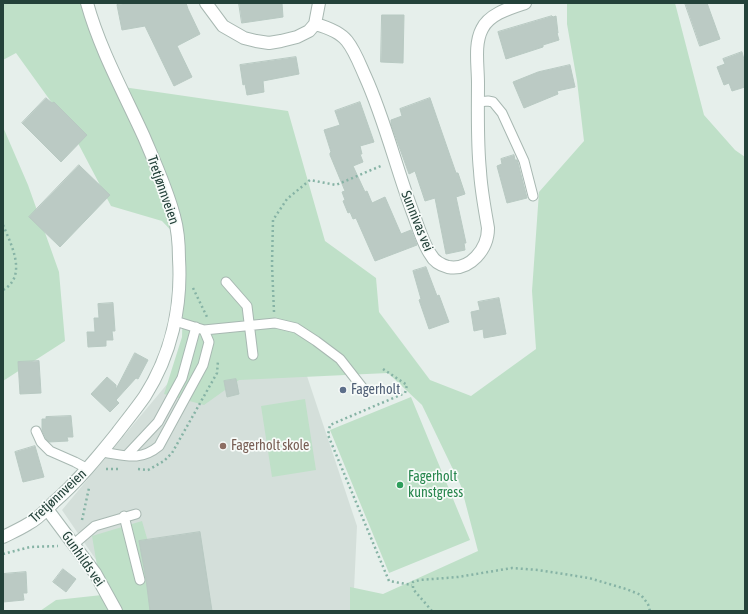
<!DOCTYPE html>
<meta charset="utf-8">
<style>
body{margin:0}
#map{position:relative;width:748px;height:614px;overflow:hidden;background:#e6efeb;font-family:"Asap Condensed",sans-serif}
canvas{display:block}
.frame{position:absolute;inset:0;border:4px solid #24423a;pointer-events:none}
</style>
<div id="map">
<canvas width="748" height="614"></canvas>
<div class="frame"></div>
</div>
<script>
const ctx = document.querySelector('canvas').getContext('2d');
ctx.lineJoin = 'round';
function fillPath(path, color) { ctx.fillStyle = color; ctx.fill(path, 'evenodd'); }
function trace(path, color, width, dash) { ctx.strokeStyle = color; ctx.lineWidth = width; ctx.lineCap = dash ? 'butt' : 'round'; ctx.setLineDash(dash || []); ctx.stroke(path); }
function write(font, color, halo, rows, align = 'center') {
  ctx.font = font + ' "Asap Condensed",sans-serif'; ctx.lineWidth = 3.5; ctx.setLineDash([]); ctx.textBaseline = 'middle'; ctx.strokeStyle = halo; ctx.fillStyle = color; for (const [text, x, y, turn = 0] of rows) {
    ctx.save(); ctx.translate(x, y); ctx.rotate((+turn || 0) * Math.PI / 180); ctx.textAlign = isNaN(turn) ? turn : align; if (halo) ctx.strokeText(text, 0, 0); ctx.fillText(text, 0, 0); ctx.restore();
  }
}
const built = new Path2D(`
 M 304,367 L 357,526 L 353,611 L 122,611 L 116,589 L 62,510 L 168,383 Z`);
const green = new Path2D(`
 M 3,3 L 86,3 L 123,87 L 288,111 L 325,241 L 376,278 L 379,312 L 430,380 L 471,396 L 536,349 L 532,291 L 539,192 L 584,141 L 577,81 L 567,24 L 567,3 L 675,3 L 704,115 L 735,150 L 745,157 L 745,611 L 350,611 L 350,587 L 383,594 L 478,551 L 461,486 L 422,405 L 388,373 L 239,380 L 204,405 L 164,394 L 182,337 L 185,245 L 162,221 L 111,206 L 70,128 L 16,53 L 3,60 Z
 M 3,127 L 28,185 L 59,272 L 65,341 L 3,381 Z
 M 411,397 L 470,540 L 389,573 L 330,430 Z
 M 305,399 L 316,470 L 272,477 L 261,406 Z
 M 142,521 L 168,611 L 40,611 L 56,600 L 102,595 L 92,536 Z`);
const building = new Path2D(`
 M 128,3 L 186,3 L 188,9 L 200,34 L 177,46 L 192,77 L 174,86 L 145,26 L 122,30 L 117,5 Z
 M 239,3 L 282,3 L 283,17 L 242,23 Z
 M 685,3 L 707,3 L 720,39 L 700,46 Z
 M 382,15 L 404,15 L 403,63 L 381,62 Z
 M 552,16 L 553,17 L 556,16 L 558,33 L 557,33 L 559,40 L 543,45 L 543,47 L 506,59 L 498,32 Z
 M 742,52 L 745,63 L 745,87 L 732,91 L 729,83 L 724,85 L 717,67 L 725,64 L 723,59 Z
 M 296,57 L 299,74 L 263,81 L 264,92 L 247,95 L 245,84 L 243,85 L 240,65 Z
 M 570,65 L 575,87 L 557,91 L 558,94 L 524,108 L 513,82 L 538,72 Z
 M 46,98 L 52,103 L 54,102 L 87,135 L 61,162 L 22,123 Z
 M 430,98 L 456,173 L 458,173 L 465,194 L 456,197 L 466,243 L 464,243 L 465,250 L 446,254 L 435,198 L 425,201 L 415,171 L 409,174 L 391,124 L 391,120 L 402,116 L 400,109 Z
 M 360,102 L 374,142 L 360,146 L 362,154 L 360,154 L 363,162 L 353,166 L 365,192 L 367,191 L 372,203 L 385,197 L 401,234 L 411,230 L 417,245 L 375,261 L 356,218 L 353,219 L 350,212 L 348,213 L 343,201 L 345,200 L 342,192 L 345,191 L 330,155 L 330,153 L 331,152 L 324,130 L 340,125 L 335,111 Z
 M 514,155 L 515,160 L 517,160 L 518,163 L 527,198 L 507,203 L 497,166 L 502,164 L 501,159 Z
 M 79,165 L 110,195 L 60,247 L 29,217 Z
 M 426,267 L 437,296 L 439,295 L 449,322 L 429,329 L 419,300 L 421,299 L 413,271 Z
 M 499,298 L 506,334 L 484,338 L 483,329 L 474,331 L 471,312 L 480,310 L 478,302 Z
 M 113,303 L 115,331 L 112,331 L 113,340 L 106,340 L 106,346 L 88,347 L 87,332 L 95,332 L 94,318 L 99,318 L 98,304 Z
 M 135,353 L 148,360 L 138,379 L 136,378 L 116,400 L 119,403 L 110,412 L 91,394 L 107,377 L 116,385 L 116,389 Z
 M 39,361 L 41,393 L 20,394 L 18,362 Z
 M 236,379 L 239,394 L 227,397 L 224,381 Z
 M 71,416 L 73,437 L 67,437 L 68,441 L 49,442 L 46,439 L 42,430 L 42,419 L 46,419 L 46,417 Z
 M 35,446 L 44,477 L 23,482 L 15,452 Z
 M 200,532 L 212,611 L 150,611 L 146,579 L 139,541 Z
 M 63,569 L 76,579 L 66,592 L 53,582 Z
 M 26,572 L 27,593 L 23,593 L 24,600 L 3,602 L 3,574 Z`);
const path = new Path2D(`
 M 3,225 C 11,244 28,276 3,290
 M 193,288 L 207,317
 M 274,312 L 272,265 L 273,220 L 287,199 L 310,180 L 336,185 L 383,165
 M 383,369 L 407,385 L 405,393 L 330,425 L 328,435 L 389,581 L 412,585
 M 106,469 L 121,469
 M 138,469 L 148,470 L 164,461 L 172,453 L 217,373 L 218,361
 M 82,520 L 89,488
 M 3,554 L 30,547 L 58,546
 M 432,611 L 413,589 L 413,582 L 420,580 L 458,577 L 512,568 L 538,570 L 589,578 L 626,589 L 641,595 L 648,604 L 650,611`);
const service = new Path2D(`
 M 478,102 L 488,101 L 493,102 L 502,113 L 524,161 L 533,196
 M 226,282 L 247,306 L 253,355
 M 204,330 L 275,323 L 296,328 L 316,341 L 340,359 L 365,391
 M 36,431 L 41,442 L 50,451 L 75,462 L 88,469
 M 102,452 C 124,455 140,462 159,446 L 203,365 L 209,342 L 204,330 L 175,321
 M 127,455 L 158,422 L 182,378 L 196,327
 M 124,516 L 140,580
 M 74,544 L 95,526 L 136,514`);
const minor = new Path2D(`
 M 206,3 L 223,26 L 244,38 L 256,41 L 269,43 L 281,41 L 297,37 L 309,31 L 315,24 L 319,3
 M 315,24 C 326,27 340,32 347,41 C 355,51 360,65 365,76 C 385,120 396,168 413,213 C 418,226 423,244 431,255 C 434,261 441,265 448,267 C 470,271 488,249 488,228 C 485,210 481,190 480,171 C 477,142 478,112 478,83 C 478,66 474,44 482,29 C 489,14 510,8 525,3
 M 47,509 L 95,573 L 116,611`);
const tertiary = new Path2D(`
 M 3,537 C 11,533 20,529 28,524 C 38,519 46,510 54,502 C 78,481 97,458 117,433 C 126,421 136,409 145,396 C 171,355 182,307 179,259 C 179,245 178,230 174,216 C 167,189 155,163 144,137 C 124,93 100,50 87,3`);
const markers = [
 [343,390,4,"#5c6f8a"],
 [223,446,4,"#8d6e63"],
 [400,485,4,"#2e9e5b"]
];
const streetNames = [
 ["Tretjønnveien",163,190,71],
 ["Sunnivas vei",417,221,68],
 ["Tretjønnveien",58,496,-43],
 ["Gunhilds vei",83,559,55]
];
const serviceNames = [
 ["Fagerholt",351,390]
];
const educationNames = [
 ["Fagerholt skole",231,446]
];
const leisureNames = [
 ["Fagerholt",408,477],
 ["kunstgress",408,493]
];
fillPath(built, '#d4dfda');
fillPath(green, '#bfe0c8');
fillPath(building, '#bbcac4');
trace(building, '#b8c9c2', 1);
trace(service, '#a8b8b2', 11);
trace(minor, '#a8b8b2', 14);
trace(tertiary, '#a8b8b2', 14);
trace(path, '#86b3a5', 2.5, [2, 3]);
trace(service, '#fff', 9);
trace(minor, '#fff', 12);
trace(tertiary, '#fff', 12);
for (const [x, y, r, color] of markers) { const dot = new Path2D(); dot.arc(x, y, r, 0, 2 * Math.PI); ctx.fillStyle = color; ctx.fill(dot); trace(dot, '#f7fbf9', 1.5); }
write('14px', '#24423a', '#f7fbf9', streetNames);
write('14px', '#4e5e75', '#f7fbf9', serviceNames, 'left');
write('14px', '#785e54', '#f7fbf9', educationNames, 'left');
write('14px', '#27864d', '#f7fbf9', leisureNames, 'left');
</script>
